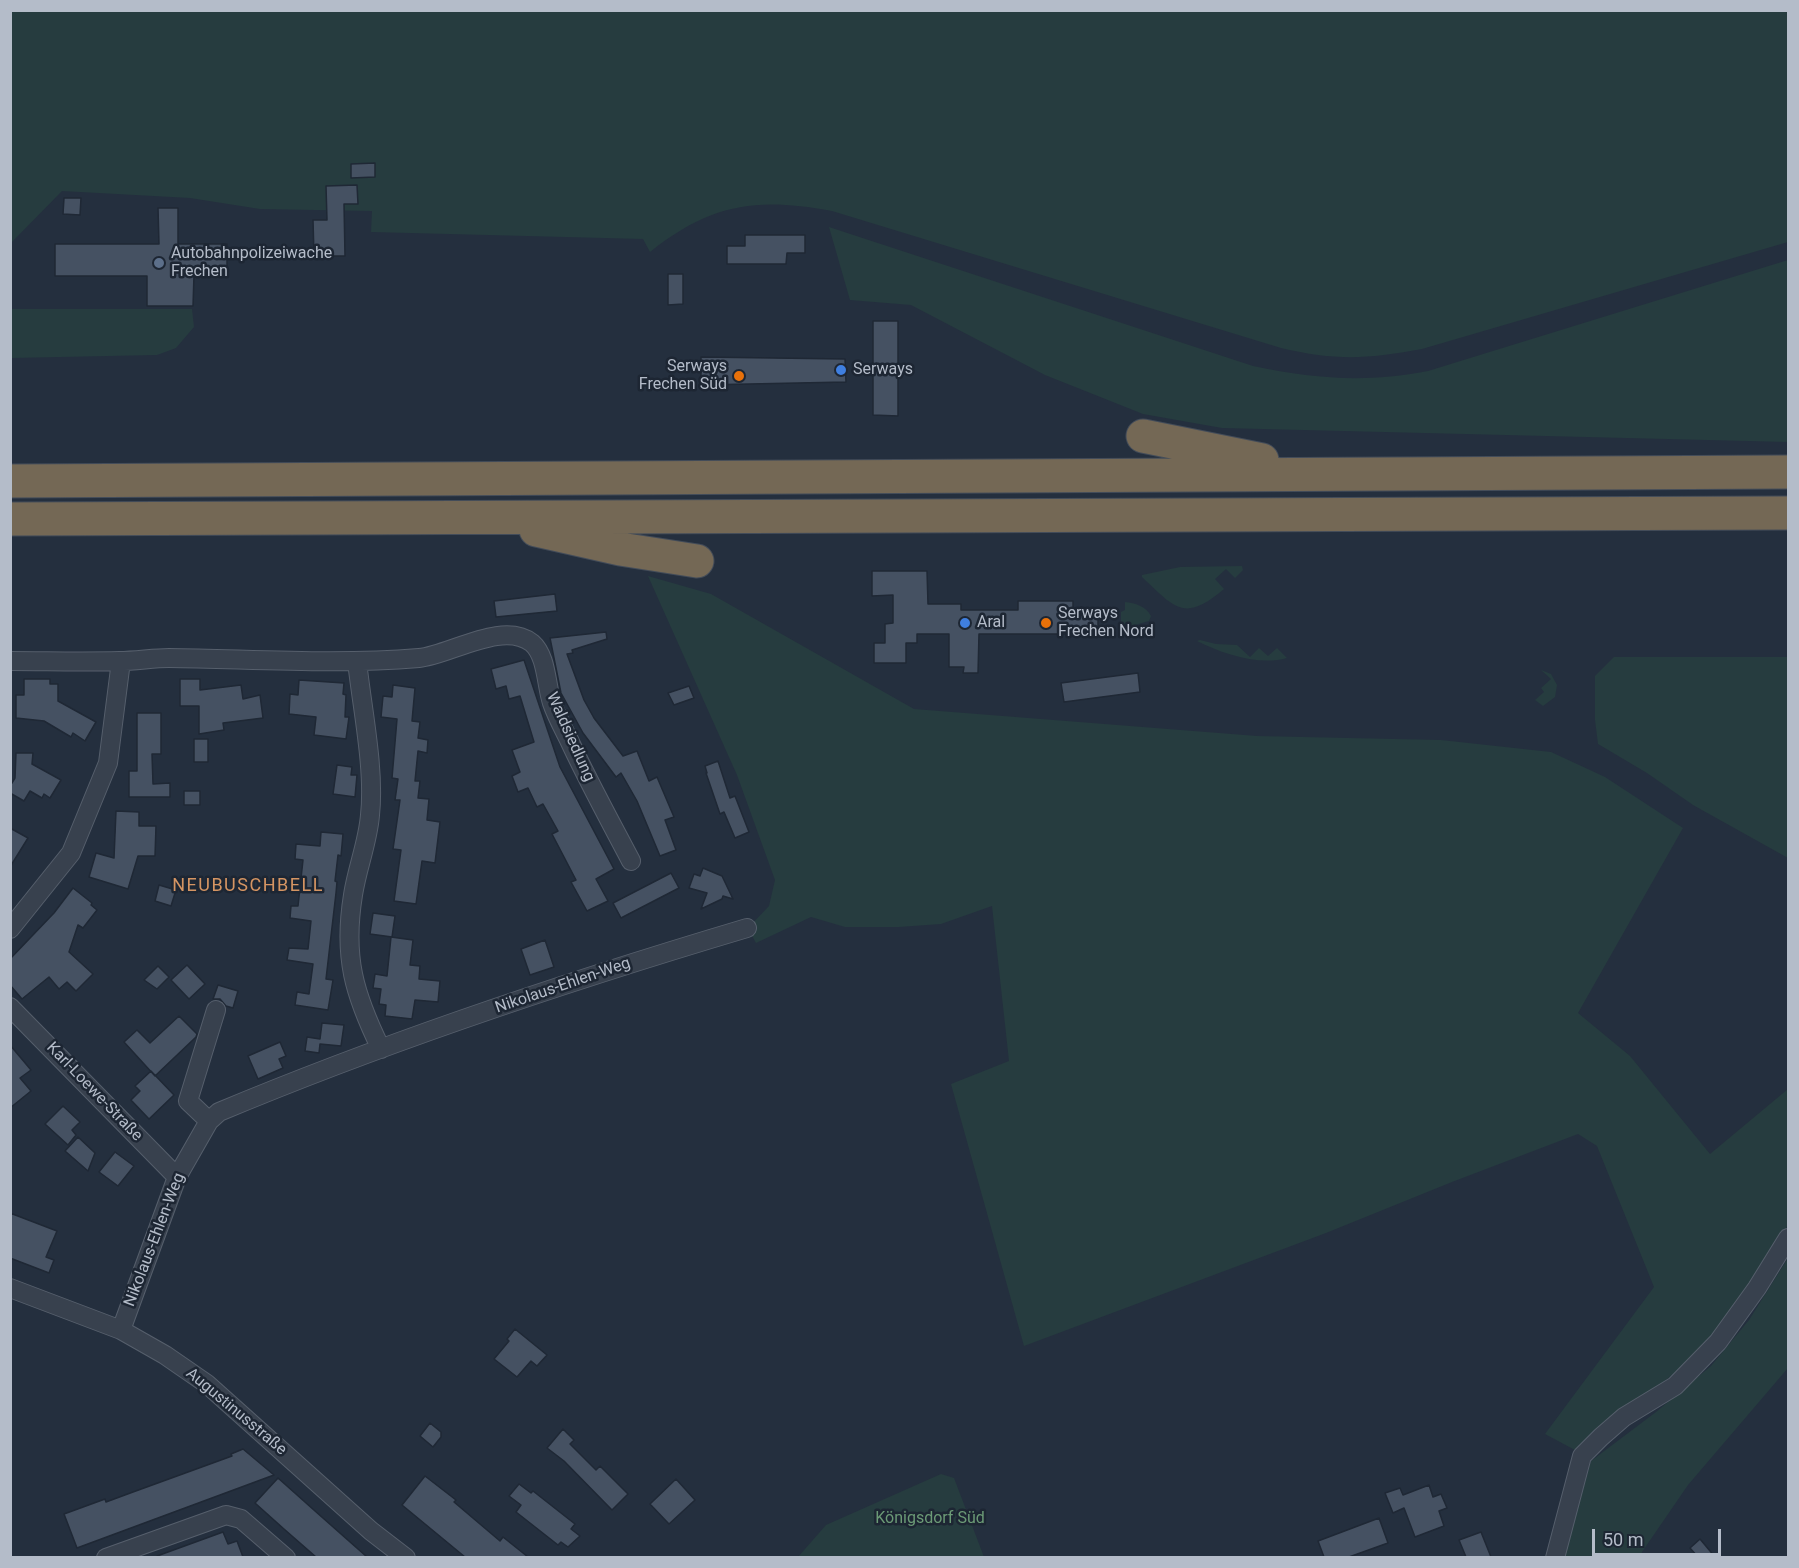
<!DOCTYPE html>
<meta charset="utf-8">
<style>
body{margin:0}
#map{position:relative;width:1799px;height:1568px;overflow:hidden;background:#242f3e;font-family:Roboto,sans-serif}
canvas{display:block}
.frame{position:absolute;inset:0;border:12px solid #b4bcc9;pointer-events:none}
.scale{position:absolute;left:1592px;top:1529px;width:129px;height:27px;box-sizing:border-box;border:3px solid #b4bcc9;border-top:0;padding-left:8px;font-size:18px;line-height:21px;white-space:nowrap;color:#b4bcc9;-webkit-text-stroke:4px #1d2633;paint-order:stroke}
</style>
<div id="map">
<canvas width="1799" height="1568"></canvas>
<div class="frame"></div>
<div class="scale">50 m</div>
</div>
<script>
const ctx = document.querySelector('canvas').getContext('2d');
ctx.lineJoin = 'round';
function fillPath(path, color) { ctx.fillStyle = color; ctx.fill(path, 'evenodd'); }
function trace(path, color, width, dash) { ctx.strokeStyle = color; ctx.lineWidth = width; ctx.lineCap = dash ? 'butt' : 'round'; ctx.setLineDash(dash || []); ctx.stroke(path); }
function write(font, color, halo, rows, align = 'center') {
  ctx.font = font + ' Roboto,sans-serif'; ctx.lineWidth = 5; ctx.setLineDash([]); ctx.textBaseline = 'middle'; ctx.strokeStyle = halo; ctx.fillStyle = color; for (const [text, x, y, turn = 0] of rows) {
    ctx.save(); ctx.translate(x, y); ctx.rotate((+turn || 0) * Math.PI / 180); ctx.textAlign = isNaN(turn) ? turn : align; if (halo) ctx.strokeText(text, 0, 0); ctx.fillText(text, 0, 0); ctx.restore();
  }
}
const green = new Path2D(`
 M 11,11 L 1788,11 L 1788,242 L 1422,349 C 1367,359 1336,361 1281,348 L 832,211 C 755,197 711,204 650,252 L 643,239 L 371,232 L 372,211 L 260,209 L 190,198 L 62,191 L 11,243 Z
 M 829,227 L 1253,366 C 1316,379 1365,383 1428,371 L 1788,260 L 1788,442 L 1222,428 L 1143,414 L 1045,375 L 911,305 L 850,300 Z
 M 11,309 L 192,309 L 194,327 L 176,348 L 157,355 L 11,358 Z
 M 1242,566 L 1243,570 L 1235,578 L 1226,569 L 1215,579 L 1224,589 C 1184,623 1175,608 1142,577 L 1142,575 L 1180,567 Z
 M 648,576 L 711,594 L 914,709 L 1257,736 L 1441,740 L 1551,752 L 1605,777 L 1683,828 L 1578,1013 L 1630,1056 L 1710,1154 L 1788,1089 L 1788,1225 L 1735,1306 L 1699,1353 L 1640,1401 L 1575,1450 L 1545,1434 L 1654,1287 L 1597,1146 L 1578,1134 L 1452,1182 L 1326,1233 L 1024,1346 L 951,1084 L 1009,1061 L 992,906 L 941,924 L 899,927 L 845,927 L 811,917 L 756,943 L 748,928 L 769,906 L 775,880 L 737,775 Z
 M 1125,602 C 1135,603 1146,606 1151,616 L 1149,621 L 1121,629 L 1121,612 L 1125,610 Z
 M 1200,640 L 1216,644 L 1237,645 L 1250,657 L 1259,648 L 1268,656 L 1277,648 L 1287,658 C 1259,666 1223,654 1197,641 Z
 M 1614,657 L 1788,657 L 1788,858 L 1693,805 L 1647,773 L 1598,744 L 1595,720 L 1595,676 Z
 M 1541,670 L 1551,674 L 1557,685 L 1555,697 L 1543,706 L 1535,700 L 1544,692 L 1541,688 L 1551,679 Z
 M 1788,1258 L 1788,1368 L 1688,1485 L 1642,1552 L 1641,1557 L 1564,1558 L 1591,1461 L 1656,1412 L 1711,1366 L 1749,1320 Z
 M 941,1474 L 954,1478 L 984,1557 L 798,1557 L 826,1525 Z`);
const building = new Path2D(`
 M 375,163 L 375,177 L 351,178 L 351,164 Z
 M 357,185 L 358,204 L 344,204 L 345,256 L 314,256 L 313,220 L 327,220 L 326,186 Z
 M 64,198 L 81,198 L 80,215 L 63,214 Z
 M 158,208 L 178,208 L 178,244 L 227,244 L 227,275 L 194,275 L 193,306 L 147,306 L 147,276 L 55,276 L 55,244 L 159,244 Z
 M 745,235 L 805,235 L 805,253 L 787,253 L 786,264 L 727,264 L 727,246 L 745,246 Z
 M 668,274 L 683,274 L 683,304 L 668,305 Z
 M 873,321 L 898,321 L 898,416 L 873,415 Z
 M 701,357 L 845,359 L 846,382 L 701,385 Z
 M 872,571 L 927,571 L 928,604 L 961,604 L 961,610 L 1018,610 L 1018,601 L 1073,601 L 1073,608 L 1098,609 L 1098,634 L 979,634 L 978,673 L 963,673 L 964,667 L 949,667 L 949,634 L 917,634 L 917,643 L 906,643 L 906,663 L 874,663 L 874,643 L 885,643 L 885,624 L 893,623 L 893,595 L 872,596 Z
 M 555,594 L 557,611 L 496,617 L 494,601 Z
 M 606,632 L 607,639 L 572,650 L 573,653 L 567,654 L 584,700 L 594,718 L 623,756 L 637,751 L 649,781 L 657,777 L 674,817 L 665,820 L 676,850 L 660,856 L 637,801 L 621,773 L 616,777 L 583,733 L 561,693 L 550,638 Z
 M 524,660 L 560,767 L 614,869 L 596,879 L 608,901 L 587,911 L 571,882 L 576,880 L 552,834 L 558,831 L 543,804 L 537,807 L 528,788 L 518,792 L 512,776 L 520,772 L 512,750 L 534,742 L 520,696 L 509,699 L 506,686 L 496,689 L 491,669 Z
 M 1138,673 L 1140,692 L 1064,702 L 1061,683 Z
 M 24,679 L 50,679 L 50,684 L 58,684 L 58,701 L 96,722 L 85,741 L 73,733 L 71,737 L 44,721 L 16,718 L 16,695 L 24,695 Z
 M 180,679 L 200,679 L 200,690 L 241,685 L 243,699 L 260,695 L 263,718 L 223,723 L 224,730 L 199,734 L 199,706 L 180,706 Z
 M 299,680 L 344,683 L 343,694 L 346,695 L 345,717 L 349,717 L 346,739 L 314,735 L 316,717 L 289,714 L 290,694 L 298,695 Z
 M 393,685 L 415,688 L 412,721 L 420,722 L 418,738 L 428,740 L 427,753 L 418,751 L 415,781 L 420,781 L 418,798 L 429,799 L 427,820 L 440,822 L 435,863 L 422,861 L 416,904 L 394,901 L 401,850 L 393,849 L 400,800 L 395,800 L 398,779 L 392,778 L 397,719 L 381,717 L 383,696 L 392,697 Z
 M 689,686 L 694,698 L 674,705 L 668,693 Z
 M 137,713 L 161,713 L 161,754 L 152,754 L 153,784 L 170,783 L 170,797 L 129,797 L 129,771 L 137,771 Z
 M 194,739 L 208,739 L 208,762 L 194,762 Z
 M 16,753 L 33,753 L 32,764 L 61,780 L 50,798 L 44,794 L 42,798 L 30,791 L 24,801 L 10,793 L 10,786 L 15,778 Z
 M 718,761 L 730,798 L 735,796 L 749,832 L 735,838 L 724,812 L 720,814 L 706,773 L 707,773 L 705,766 Z
 M 337,765 L 352,767 L 351,775 L 357,775 L 355,797 L 333,794 Z
 M 184,791 L 200,791 L 200,805 L 184,805 Z
 M 116,811 L 139,812 L 139,826 L 156,826 L 155,856 L 138,856 L 128,889 L 89,877 L 96,853 L 114,858 Z
 M 10,828 L 28,838 L 10,867 Z
 M 321,832 L 343,834 L 341,856 L 338,855 L 335,881 L 337,882 L 336,893 L 326,979 L 333,980 L 328,1010 L 295,1005 L 297,992 L 309,994 L 313,964 L 287,960 L 289,948 L 308,949 L 311,921 L 290,918 L 291,906 L 298,906 L 303,860 L 295,859 L 296,844 L 320,846 Z
 M 703,868 L 722,876 L 733,899 L 723,896 L 722,899 L 701,909 L 707,893 L 689,888 L 694,874 L 700,876 Z
 M 671,873 L 679,888 L 621,918 L 613,903 Z
 M 159,885 L 176,890 L 171,906 L 155,901 Z
 M 73,888 L 92,903 L 91,905 L 97,910 L 83,928 L 78,925 L 69,952 L 93,974 L 76,991 L 67,982 L 59,989 L 49,977 L 22,999 L 10,985 L 10,959 L 54,913 Z
 M 373,913 L 395,916 L 392,937 L 370,934 Z
 M 391,937 L 413,940 L 410,965 L 420,966 L 419,979 L 440,981 L 438,1002 L 415,1000 L 412,1019 L 385,1016 L 386,1005 L 379,1004 L 381,989 L 373,988 L 375,974 L 387,976 Z
 M 545,940 L 554,967 L 530,975 L 521,949 Z
 M 187,965 L 205,984 L 189,999 L 171,980 Z
 M 158,966 L 169,977 L 157,989 L 144,980 Z
 M 218,985 L 238,991 L 233,1008 L 226,1006 L 220,999 L 213,999 Z
 M 179,1016 L 197,1034 L 196,1037 L 155,1076 L 124,1042 L 137,1030 L 150,1043 Z
 M 322,1023 L 344,1025 L 341,1046 L 320,1044 L 319,1053 L 305,1051 L 307,1037 L 320,1039 Z
 M 280,1042 L 286,1056 L 279,1059 L 283,1068 L 258,1079 L 248,1056 Z
 M 10,1045 L 31,1070 L 20,1078 L 31,1091 L 10,1108 Z
 M 151,1071 L 174,1095 L 149,1119 L 131,1100 L 140,1091 L 135,1086 Z
 M 63,1106 L 80,1122 L 72,1130 L 76,1135 L 68,1145 L 45,1124 Z
 M 78,1137 L 95,1153 L 88,1171 L 65,1151 Z
 M 115,1152 L 134,1166 L 118,1186 L 99,1172 Z
 M 10,1213 L 57,1231 L 46,1257 L 54,1260 L 49,1273 L 10,1258 Z
 M 515,1329 L 547,1355 L 537,1366 L 531,1361 L 517,1377 L 494,1359 L 509,1341 L 507,1339 Z
 M 430,1423 L 441,1432 L 441,1437 L 433,1447 L 420,1436 Z
 M 563,1429 L 574,1440 L 570,1444 L 596,1470 L 600,1466 L 628,1494 L 612,1510 L 564,1461 L 547,1448 Z
 M 243,1449 L 274,1475 L 77,1548 L 64,1514 L 105,1499 L 106,1502 L 133,1492 L 232,1456 L 231,1454 Z
 M 425,1476 L 456,1500 L 454,1502 L 500,1541 L 503,1537 L 528,1557 L 465,1557 L 402,1505 Z
 M 278,1478 L 315,1511 L 367,1557 L 316,1557 L 284,1529 L 255,1503 Z
 M 676,1479 L 695,1500 L 669,1524 L 650,1504 Z
 M 519,1484 L 531,1493 L 533,1491 L 575,1524 L 571,1529 L 580,1536 L 568,1547 L 561,1542 L 558,1545 L 516,1512 L 521,1505 L 509,1496 Z
 M 1429,1485 L 1433,1497 L 1441,1494 L 1447,1508 L 1439,1511 L 1444,1526 L 1415,1537 L 1404,1508 L 1393,1513 L 1385,1493 L 1400,1488 L 1403,1495 Z
 M 1379,1518 L 1388,1543 L 1349,1557 L 1324,1557 L 1318,1541 Z
 M 223,1532 L 228,1544 L 237,1541 L 243,1557 L 158,1557 L 157,1556 Z
 M 1481,1532 L 1491,1557 L 1466,1557 L 1459,1540 Z
 M 1700,1539 L 1715,1557 L 1698,1557 L 1690,1548 Z`);
const street = new Path2D(`
 M 10,661 C 47,661 83,662 119,661 C 136,661 153,658 169,658 C 252,659 336,665 419,658 C 450,655 503,620 532,643 C 547,656 546,685 552,703 C 556,715 563,728 569,740 C 588,781 610,821 631,861
 M 357,661 C 362,708 375,769 370,815 C 368,842 357,868 353,895 C 343,957 354,994 381,1049
 M 10,929 L 71,853 L 108,763 L 121,661
 M 10,1007 L 177,1177
 M 209,1121 L 188,1101 L 216,1010
 M 10,1288 L 121,1330 L 165,1355 L 207,1384 L 371,1531 L 406,1558
 M 121,1330 L 177,1177 L 209,1121 L 219,1112 C 391,1040 569,981 747,928
 M 106,1558 L 226,1515 L 241,1519 L 286,1558
 M 1555,1558 L 1582,1456 L 1601,1437 L 1624,1417 L 1675,1386 L 1718,1342 L 1757,1288 L 1788,1238`);
const highway = new Path2D(`
 M 1143,436 L 1262,460
 M 10,481 C 603,483 1196,474 1788,472
 M 10,519 L 1788,513
 M 536,530 L 620,549 L 697,561`);
const markers = [
 [159,263,6,"#5c6f8a"],
 [841,370,6,"#3f7fe0"],
 [739,376,6,"#e8710a"],
 [965,623,6,"#3f7fe0"],
 [1046,623,6,"#e8710a"]
];
const poiNames = [
 ["Autobahnpolizeiwache",171,254],
 ["Frechen",171,272],
 ["Serways",727,367,"right"],
 ["Frechen Süd",727,385,"right"],
 ["Serways",853,370],
 ["Serways",1058,614],
 ["Frechen Nord",1058,632],
 ["Aral",977,623]
];
const streetNames = [
 ["Waldsiedlung",570,737,66],
 ["Nikolaus-Ehlen-Weg",563,986,-19],
 ["Karl-Loewe-Straße",94,1092,46],
 ["Nikolaus-Ehlen-Weg",155,1240,-69],
 ["Augustinusstraße",236,1412,40]
];
const parkNames = [
 ["Königsdorf Süd",930,1519]
];
const neighbourhoodNames = [
 ["NEUBUSCHBELL",248,886]
];
fillPath(green, '#263c3f');
fillPath(building, '#455162');
trace(building, '#1f2835', 1.5);
trace(street, '#565f6c', 20);
trace(highway, '#434c59', 35);
trace(street, '#38414e', 18);
trace(highway, '#746855', 33);
for (const [x, y, r, color] of markers) { const dot = new Path2D(); dot.arc(x, y, r, 0, 2 * Math.PI); ctx.fillStyle = color; ctx.fill(dot); trace(dot, '#1d2633', 2); }
write('16px', '#b4bcc9', '#1d2633', poiNames, 'left');
write('16px', '#b4bcc9', '#1d2633', streetNames);
write('16px', '#6b9a76', '#1d2633', parkNames);
ctx.letterSpacing = '1.5px';
write('18px', '#d59563', '#1d2633', neighbourhoodNames);
ctx.letterSpacing = '0px';
</script>
